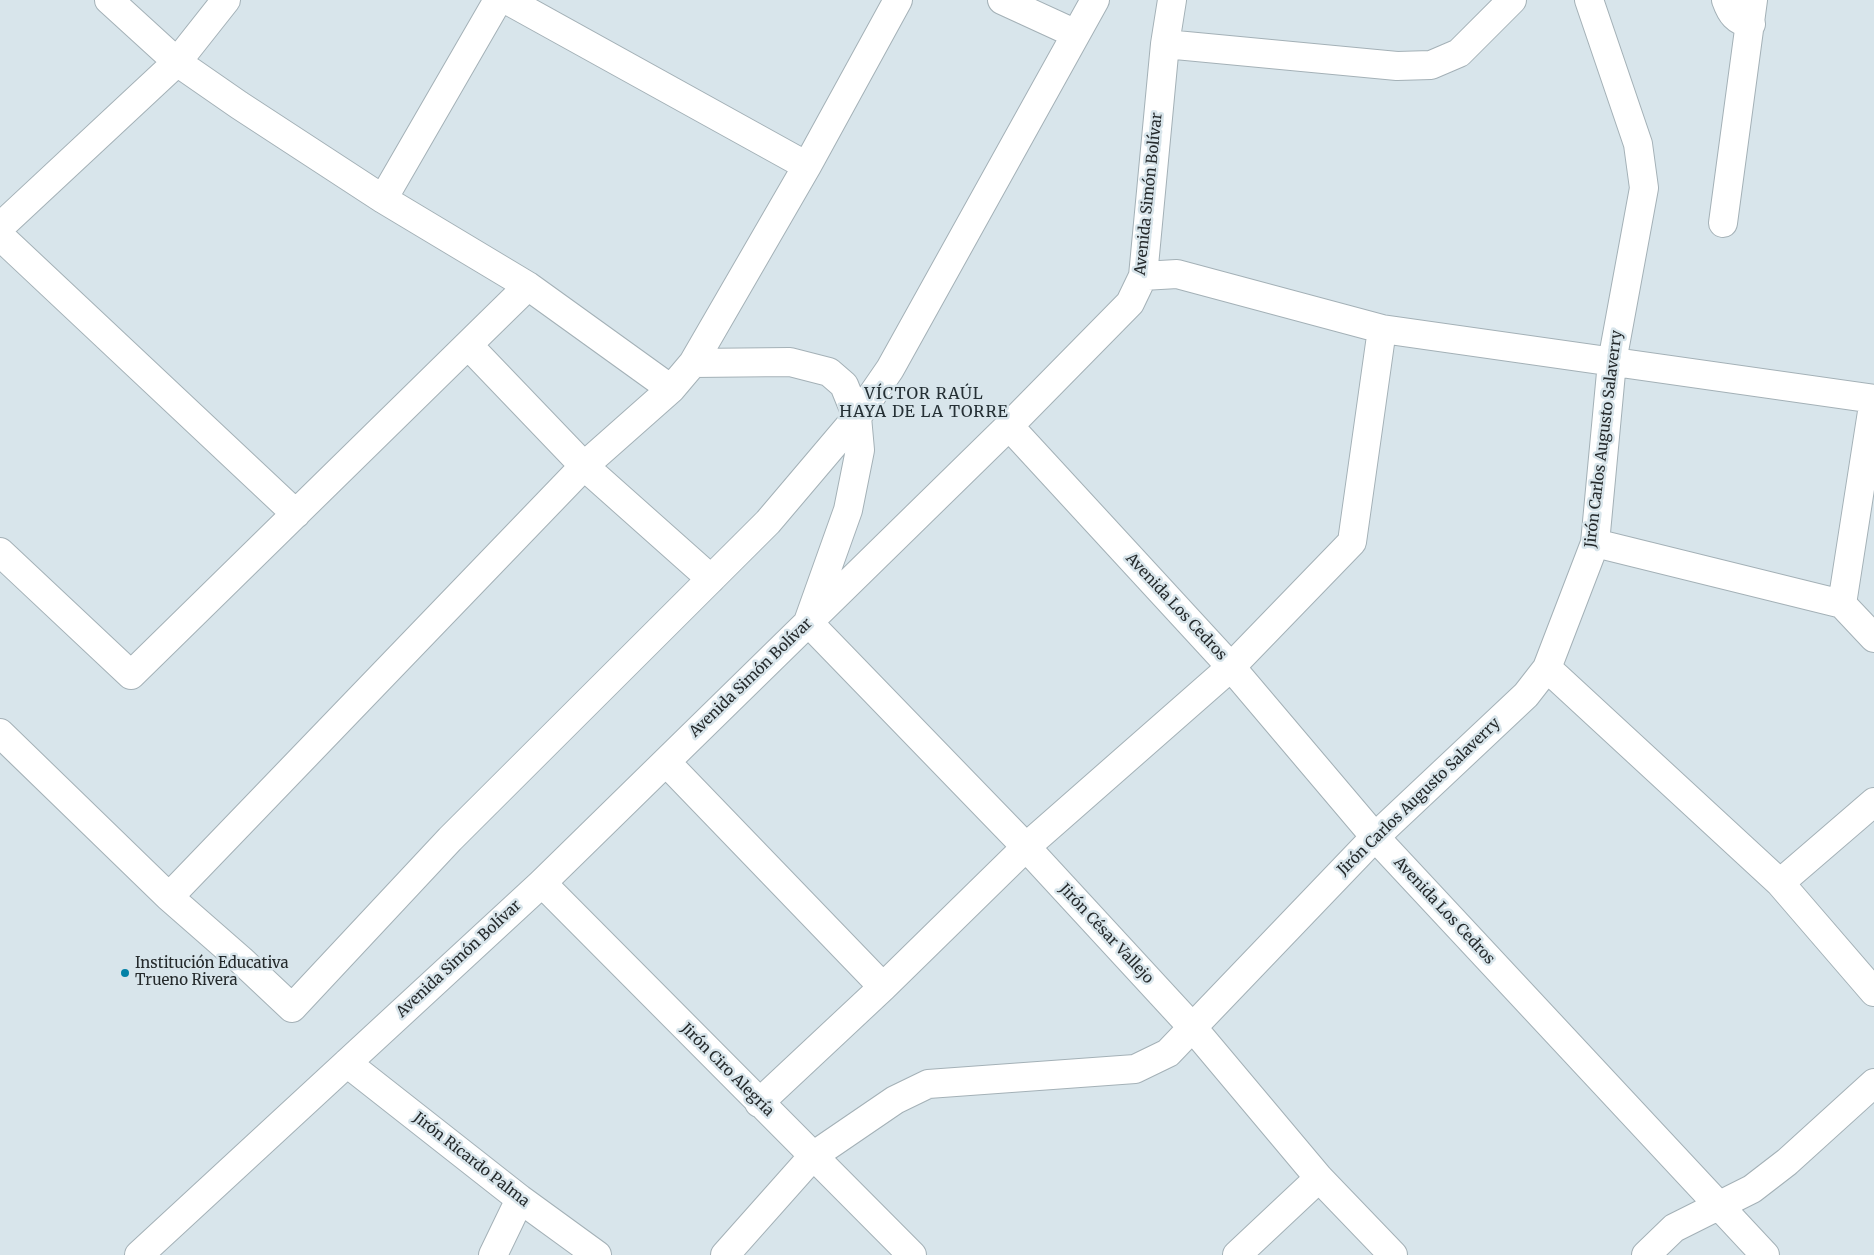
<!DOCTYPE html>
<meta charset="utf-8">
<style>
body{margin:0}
canvas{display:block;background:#d8e5eb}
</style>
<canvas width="1874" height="1255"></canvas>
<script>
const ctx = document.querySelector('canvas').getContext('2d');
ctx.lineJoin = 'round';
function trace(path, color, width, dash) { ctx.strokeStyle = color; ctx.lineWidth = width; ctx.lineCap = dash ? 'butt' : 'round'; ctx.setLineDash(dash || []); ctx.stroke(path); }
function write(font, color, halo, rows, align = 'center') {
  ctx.font = font + ' Merriweather,serif'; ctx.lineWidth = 5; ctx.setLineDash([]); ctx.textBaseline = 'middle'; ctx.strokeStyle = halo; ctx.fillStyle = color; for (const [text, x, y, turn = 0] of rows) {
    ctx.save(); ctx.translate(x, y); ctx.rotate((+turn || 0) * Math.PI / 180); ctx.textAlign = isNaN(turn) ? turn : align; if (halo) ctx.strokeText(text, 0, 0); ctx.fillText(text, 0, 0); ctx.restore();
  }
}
const street = new Path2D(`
 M 109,0 L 177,62 L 239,105 L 383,199 L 528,286 L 671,389
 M 507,0 L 807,166
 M 1002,0 L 1076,34
 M 1095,0 L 890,369 L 857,417 L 860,450 L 848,510 L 808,622 L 1026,847 L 1193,1028 L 1319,1178 L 1393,1255
 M 1726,0 C 1731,14 1736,21 1751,24
 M 1165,44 L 1397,66 L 1431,65 L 1459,53 L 1512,0
 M 383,199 L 498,0
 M 1723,223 L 1753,0
 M 0,227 L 177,62 L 226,0
 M 0,236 L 296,514
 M 1143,276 L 1177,274 L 1382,329 L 1874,399 L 1842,604
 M 468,345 L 584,466 L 711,579
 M 1009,426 L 1231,667 L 1375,837 L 1765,1255
 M 1595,543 L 1842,604 L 1874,638
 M 0,552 L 131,675 L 528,286
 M 1547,668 L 1780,883 L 1874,992
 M 0,733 L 169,897 L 241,960 L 292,1008 L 450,839 L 768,522 L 857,417 L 844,385 L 829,372 L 790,362 L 693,363
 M 666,762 L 883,987
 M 542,883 L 912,1255
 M 1780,883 L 1874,802
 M 169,897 L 584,466 L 671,389 L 693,363 L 807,166 L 898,0
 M 347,1063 L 520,1199 L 597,1255
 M 759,1103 L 883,987 L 1026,847 L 1231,667 L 1352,542 L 1382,329
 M 139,1255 L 542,883 L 1009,426 L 1130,303 L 1143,276 L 1165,44 L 1172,0
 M 493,1255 L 520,1199
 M 725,1255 L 813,1156 L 895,1100 L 928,1084 L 1135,1069 L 1168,1053 L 1375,837 L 1526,695 L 1547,668 L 1595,543 L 1612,362 L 1644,188 L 1638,144 L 1589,0
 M 1237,1255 L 1319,1178
 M 1646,1255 L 1674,1228 L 1752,1189 L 1787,1162 L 1874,1083`);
const markers = [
 [125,973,5,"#0281a6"]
];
const streetNames = [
 ["Avenida Simón Bolívar",1149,194,-84],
 ["Jirón Carlos Augusto Salaverry",1604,439,-83],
 ["Avenida Los Cedros",1176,607,47],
 ["Avenida Simón Bolívar",751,678,-44],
 ["Jirón Carlos Augusto Salaverry",1419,797,-44],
 ["Avenida Los Cedros",1444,911,47],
 ["Jirón César Vallejo",1106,934,47],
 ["Avenida Simón Bolívar",459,959,-43],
 ["Jirón Ciro Alegría",727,1070,45],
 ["Jirón Ricardo Palma",471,1160,38]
];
const poiNames = [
 ["Institución Educativa",135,964],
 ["Trueno Rivera",135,981]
];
const neighbourhoodNames = [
 ["VÍCTOR RAÚL",924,394],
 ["HAYA DE LA TORRE",924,412]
];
trace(street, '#a4b1b7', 30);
trace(street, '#fff', 28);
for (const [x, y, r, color] of markers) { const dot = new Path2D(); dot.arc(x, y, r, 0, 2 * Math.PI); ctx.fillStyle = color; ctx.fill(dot); trace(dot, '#d8e5eb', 2); }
write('15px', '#252a2c', '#d8e5eb', streetNames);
write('15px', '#252a2c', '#d8e5eb', poiNames, 'left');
ctx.letterSpacing = '1px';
write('16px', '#253035', '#d8e5eb', neighbourhoodNames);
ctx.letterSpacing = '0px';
</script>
